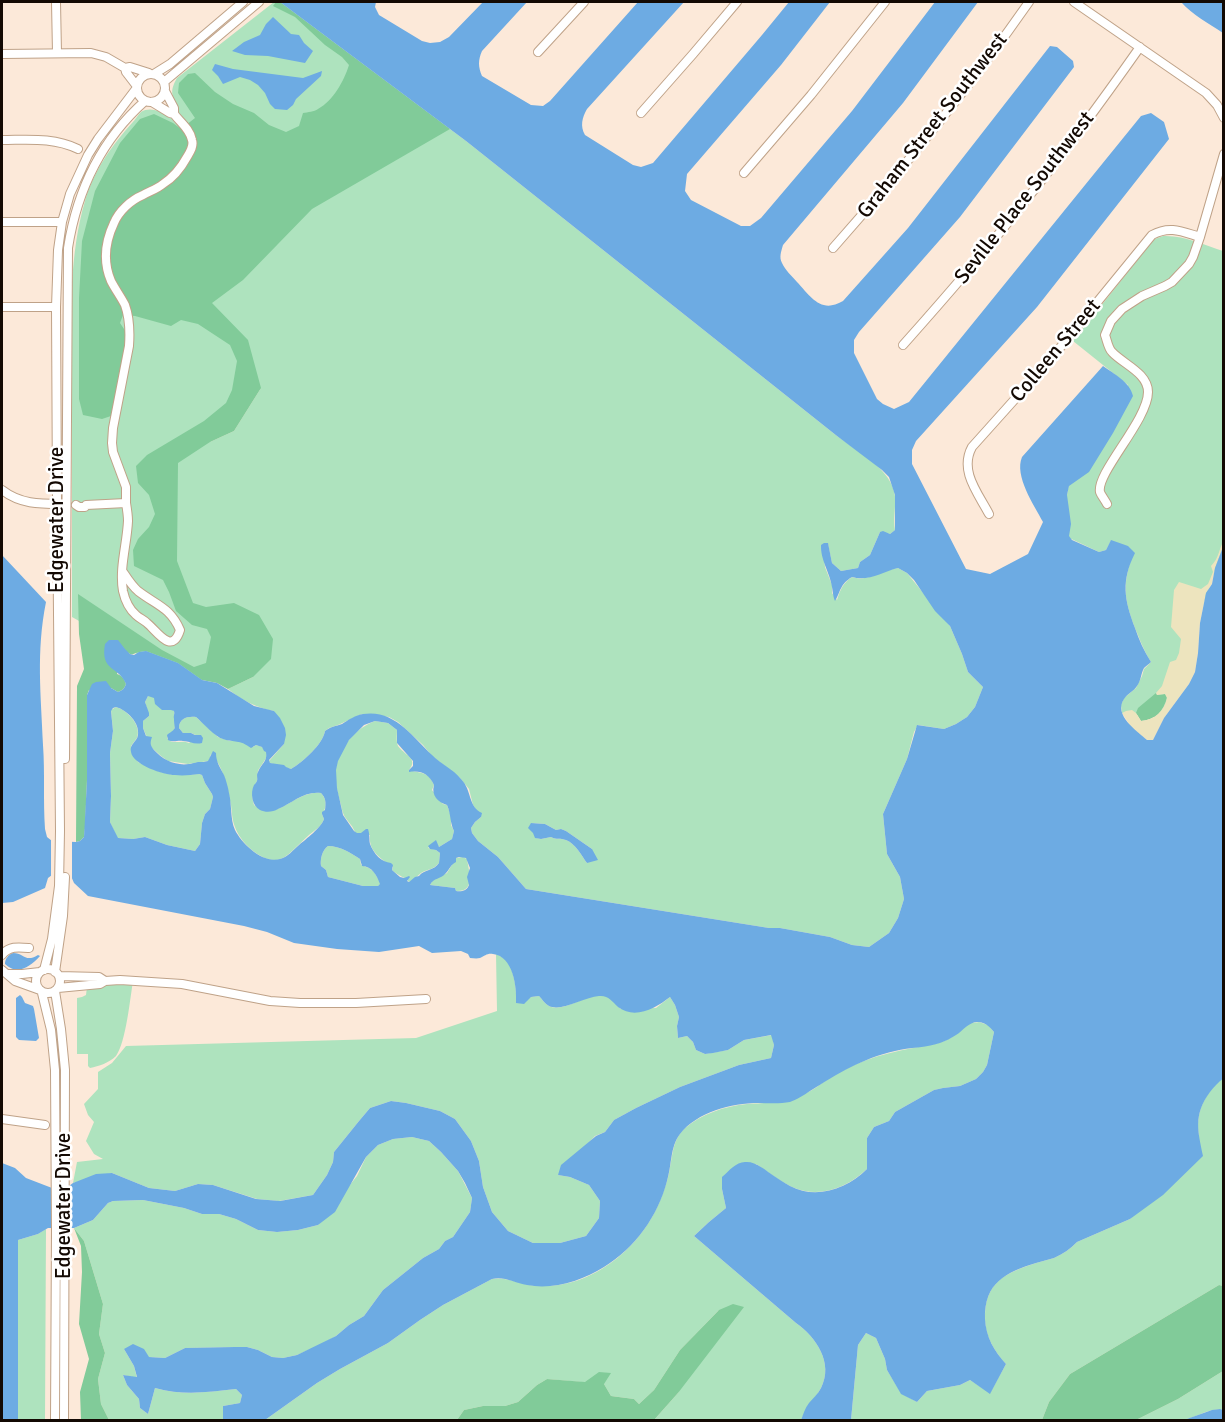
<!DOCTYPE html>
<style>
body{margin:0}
#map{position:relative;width:1225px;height:1422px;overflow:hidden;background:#fce9d9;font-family:Signika,sans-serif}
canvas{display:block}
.frame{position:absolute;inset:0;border:3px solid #130903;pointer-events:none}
</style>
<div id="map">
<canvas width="1225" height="1422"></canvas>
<div class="frame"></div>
</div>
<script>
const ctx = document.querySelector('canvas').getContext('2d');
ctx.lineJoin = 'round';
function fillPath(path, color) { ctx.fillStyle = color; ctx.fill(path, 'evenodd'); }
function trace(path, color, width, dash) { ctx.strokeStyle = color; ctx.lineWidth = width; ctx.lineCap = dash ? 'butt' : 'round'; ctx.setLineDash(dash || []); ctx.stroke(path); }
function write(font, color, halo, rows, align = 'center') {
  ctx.font = font + ' Signika,sans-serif'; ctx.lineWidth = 5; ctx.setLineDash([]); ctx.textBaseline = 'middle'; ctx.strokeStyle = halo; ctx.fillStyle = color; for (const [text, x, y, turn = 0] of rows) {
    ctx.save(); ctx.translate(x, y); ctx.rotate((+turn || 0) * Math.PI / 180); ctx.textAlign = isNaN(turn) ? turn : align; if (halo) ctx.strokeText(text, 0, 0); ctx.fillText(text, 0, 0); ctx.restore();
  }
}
const green = new Path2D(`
 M 274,2 L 280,2 L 466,141 L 837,436 C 857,451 892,469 895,496 C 896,507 893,519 895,530 L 890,534 L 880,532 L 870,555 L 860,562 L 858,568 L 841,571 L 832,563 L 828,544 L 821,549 L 824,558 L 825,567 L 832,585 L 832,593 L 837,600 C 840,590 843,583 852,577 C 864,581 871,576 882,572 C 887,570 893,569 898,568 L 907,573 L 950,626 L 962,654 L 968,672 L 983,687 L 975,707 L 967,717 L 956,724 L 944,729 L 918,725 L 914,732 L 907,759 L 883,814 L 887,854 L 900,877 L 904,899 L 898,918 L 889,933 L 869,947 L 852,945 L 830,937 L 780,928 L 769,928 L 526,889 L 498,857 L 478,841 L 472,833 L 471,828 L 475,822 L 481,817 L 473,805 L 469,789 L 460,778 L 432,756 L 423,745 L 398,722 L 389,717 L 362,714 L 338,725 L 329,728 L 325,731 C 323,744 303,762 291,769 L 270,763 L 269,761 L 284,744 L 274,711 C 256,708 242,700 228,689 L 253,677 L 219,629 L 199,689 L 72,617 L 72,283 C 74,254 77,228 85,201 C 93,172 112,145 132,123 C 135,120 138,115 141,112 C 151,106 162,112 170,118 L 179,110 C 172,96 169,92 177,78 ZM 261,388 L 234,431 L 210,442 ZM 531,823 L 545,824 L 556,830 L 561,829 L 566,831 L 592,849 L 587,863 C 581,855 576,844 566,840 C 560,838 557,840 551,837 L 541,839 L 536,838 Z
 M 1163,236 C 1184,235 1204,245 1223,251 L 1223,547 L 1164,718 L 1122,713 L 1121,705 L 1124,698 L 1136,688 L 1142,676 L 1144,669 L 1151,662 C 1144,651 1140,640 1135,628 C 1126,604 1122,589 1130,563 L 1111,541 L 1106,550 L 1099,552 L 1067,537 L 1067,495 L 1069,484 L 1128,385 L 1073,341 L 1151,243 L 1155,239 Z
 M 148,696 L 152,696 L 174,711 L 174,719 L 175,726 L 174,730 L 167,738 C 172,746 181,739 189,743 L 198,736 L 191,733 L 183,733 L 179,728 C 179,718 188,716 196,717 L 218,737 L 230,741 L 240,741 L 253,747 L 256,745 C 277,750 263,761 258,771 C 257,774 258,778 257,781 C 253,791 251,795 254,805 C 277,824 294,790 321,793 C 327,799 327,808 322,814 L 324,819 C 321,827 315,830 309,835 C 303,840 298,846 292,851 C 288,855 283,859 276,860 C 260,861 240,842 235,827 C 232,820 232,812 231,805 C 228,789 223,765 211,754 L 209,761 L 188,764 L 168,761 L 161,756 L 151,747 L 143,728 L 143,721 L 149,716 L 145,702 Z
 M 116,707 C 127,710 142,725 137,738 C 136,739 132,745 131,746 L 138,762 C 164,775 170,776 199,774 L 202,775 L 205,783 L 212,794 L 213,797 L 210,809 L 205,814 L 202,823 L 200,844 L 195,851 L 167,845 L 145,837 L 133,839 L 117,838 L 110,822 L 111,796 L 110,753 L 113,731 L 111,710 Z
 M 375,721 L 388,723 L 397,730 C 397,735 396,741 398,746 C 404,755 419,758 409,770 C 422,774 428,771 434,785 L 432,790 L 443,804 L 447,805 L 451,816 L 451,825 L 454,831 L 452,839 L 439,847 L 435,841 L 428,848 L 436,850 L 440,853 L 439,863 C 432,871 429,868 421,873 C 417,876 414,880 409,882 C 407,878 397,875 392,870 L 393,867 C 381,859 368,851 370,835 C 366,834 359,834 356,833 C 354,831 353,827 351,825 C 345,817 343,816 341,805 C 338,794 334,780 336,768 C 339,747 356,728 375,721 Z
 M 328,846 C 340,846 351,853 360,859 L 361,865 L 369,868 L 374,872 L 381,884 L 378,886 L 363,886 L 328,877 L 326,870 L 321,866 C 320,860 322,850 328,846 Z
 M 463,857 L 467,859 C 469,872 476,892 456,891 L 455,888 L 430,885 L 433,880 L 447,873 L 456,858 Z
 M 496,954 C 499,955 502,957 505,959 C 514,968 517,990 516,1002 L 531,997 L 539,996 C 542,999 545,1004 549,1006 C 567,1014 593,987 610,998 C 614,1001 617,1006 621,1009 L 656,1008 L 670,997 L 675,1005 L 679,1017 L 677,1026 L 678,1038 L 687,1036 L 693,1042 L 696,1050 L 705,1054 L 728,1050 L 744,1040 L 772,1035 L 774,1045 L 771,1058 L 739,1065 L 680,1087 L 636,1108 L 614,1120 L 605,1132 L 595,1136 L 558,1175 L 570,1177 L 589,1185 L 600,1201 L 599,1218 L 586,1236 L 560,1243 L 533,1243 L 508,1231 L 492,1212 L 483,1187 L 479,1161 L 471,1141 L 455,1119 L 440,1111 L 406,1103 L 391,1101 L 370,1108 L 359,1121 L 334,1152 L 333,1162 L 327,1175 L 313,1195 L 279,1201 L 257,1199 L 213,1185 L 198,1184 L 175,1191 L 149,1188 L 112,1173 L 73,1183 L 77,1162 L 103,1159 L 94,1154 L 86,1141 L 94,1122 L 88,1115 L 84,1104 L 98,1089 L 98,1072 L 112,1063 L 126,1046 L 416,1038 L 497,1011 Z
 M 133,981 C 130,999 126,1042 116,1056 C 109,1063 99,1066 90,1068 L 88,1066 L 88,1054 L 77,1054 L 77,998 L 82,997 L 86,995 L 87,987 Z
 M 979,1022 L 988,1025 L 994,1032 L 987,1065 L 983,1072 L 976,1079 L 960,1086 L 943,1088 L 934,1090 L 895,1112 L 889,1121 L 874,1127 L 867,1138 L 867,1169 C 847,1188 819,1199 792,1187 C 779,1181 767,1171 756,1164 L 722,1189 L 726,1208 L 709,1222 L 694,1236 L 796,1323 C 816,1337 834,1363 821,1388 C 815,1399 806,1408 801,1420 L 654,1420 L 678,1393 L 719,1310 L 680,1350 L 654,1390 L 639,1404 L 634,1399 L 611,1396 L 604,1384 L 547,1379 L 537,1385 L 518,1402 L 505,1406 L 483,1406 L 464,1410 L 457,1420 L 265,1420 L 317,1383 L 340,1369 L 388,1343 L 420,1320 L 443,1305 L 492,1279 C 507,1276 524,1286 540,1286 C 596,1288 646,1243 663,1193 C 666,1184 669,1176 670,1167 C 673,1152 673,1140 684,1129 C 701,1114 725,1106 747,1104 C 754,1103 762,1104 769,1102 C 781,1100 793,1097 805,1093 C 813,1091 820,1084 828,1079 C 839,1072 852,1065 864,1061 C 880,1055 896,1051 913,1048 C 923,1046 934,1045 944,1041 C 955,1037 962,1027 970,1023 C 973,1022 976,1023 979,1022 Z
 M 1223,1078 L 1223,1286 L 1219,1285 L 1070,1374 L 1049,1402 L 1042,1420 L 851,1420 L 858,1345 L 866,1333 L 876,1338 L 885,1359 L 887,1370 L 901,1393 L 917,1402 L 927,1391 L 960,1385 L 970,1380 L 990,1393 L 1006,1364 C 993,1350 984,1334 985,1314 C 986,1281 1008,1272 1036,1263 C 1042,1261 1048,1260 1054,1258 C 1063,1254 1070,1249 1077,1242 L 1130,1219 L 1199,1135 C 1195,1113 1205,1092 1223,1078 Z
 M 412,1137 L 429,1141 L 441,1152 L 458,1171 L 472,1198 L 470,1212 L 453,1237 L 445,1241 L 439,1249 L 423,1258 L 383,1290 L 364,1316 L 349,1325 L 336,1336 L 322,1344 L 297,1355 L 283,1358 L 272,1357 L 258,1350 L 247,1347 L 185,1348 L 165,1358 L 148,1357 L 124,1349 L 134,1366 L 137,1378 L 123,1375 L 127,1385 L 139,1399 L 140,1408 L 148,1414 L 155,1388 C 184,1396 207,1392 236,1389 L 242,1395 L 240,1403 L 223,1406 L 223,1420 L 109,1420 L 101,1404 L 98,1379 L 105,1353 L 99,1334 L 103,1304 L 84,1241 L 74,1228 L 93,1220 L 108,1203 L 113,1201 L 143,1200 L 184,1208 L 202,1214 L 219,1214 L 236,1219 L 258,1230 L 277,1232 L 298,1230 L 318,1225 L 357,1176 L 366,1157 L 378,1145 L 393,1139 Z
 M 46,1229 L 45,1420 L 18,1420 L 18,1240 L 38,1234 Z
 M 1223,1371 L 1223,1410 C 1209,1407 1195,1419 1181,1420 C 1167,1422 1151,1420 1136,1420 L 1178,1399 Z`);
const forest = new Path2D(`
 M 276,2 L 280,2 L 450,129 L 312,209 L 243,280 L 212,303 L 248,340 L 261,388 L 234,431 L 210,442 L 178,463 L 177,561 L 193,603 L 206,607 L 234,603 L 259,615 L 273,639 L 271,659 L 253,677 L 228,689 L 217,683 L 202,680 L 178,663 L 146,651 C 130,652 134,661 120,644 L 117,674 C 123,676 124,679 126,684 C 124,689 123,690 118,692 L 111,688 L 89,690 L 87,695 L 87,780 L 85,828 L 84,837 L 80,841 L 76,842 L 77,686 L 84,669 L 79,634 L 78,594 L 162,650 L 194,667 L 206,663 L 211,637 L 207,629 L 192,625 L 176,611 L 169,592 L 163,580 L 134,566 L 133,550 L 138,539 L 149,527 L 155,514 L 149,495 L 138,483 L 136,466 L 147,455 L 204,421 L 226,403 L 232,390 L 237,361 L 230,345 L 198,324 L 181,320 L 171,326 L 135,316 L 123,315 L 120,323 L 128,335 L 117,414 L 102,419 L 83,415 L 79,399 L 79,298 L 82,241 L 95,191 L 120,143 L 140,119 L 154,114 L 173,123 L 181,129 L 195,118 L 178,93 L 179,83 L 188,74 L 195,73 L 215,92 L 233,104 L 254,113 L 269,125 L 286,132 L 299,126 L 303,113 C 308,112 314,112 318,109 C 333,101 344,81 349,65 L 342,57 L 325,45 L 295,17 L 273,6 Z
 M 1156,693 L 1157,695 L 1165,694 L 1167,697 C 1164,711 1155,720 1141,721 L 1136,713 L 1138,708 Z
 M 74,1228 L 84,1241 L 103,1304 L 99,1334 L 105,1353 L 98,1379 L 101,1404 L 109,1420 L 81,1420 L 80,1392 L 89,1359 L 79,1324 L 82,1272 L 81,1246 Z
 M 1219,1285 L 1223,1286 L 1223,1371 L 1178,1399 L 1136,1420 L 1042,1420 L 1049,1402 L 1070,1374 Z
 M 733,1304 L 744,1307 L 678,1393 L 654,1420 L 457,1420 L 464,1410 L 483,1406 L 505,1406 L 518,1402 L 537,1385 L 547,1379 L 585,1382 L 599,1372 L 611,1373 L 604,1384 L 611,1396 L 634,1399 L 639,1404 L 654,1390 L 680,1350 L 719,1310 Z`);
const sand = new Path2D(`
 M 1223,542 L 1223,547 L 1215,568 L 1212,584 L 1206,593 L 1200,623 L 1198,653 L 1195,672 L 1189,684 L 1164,718 L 1153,740 L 1147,740 L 1131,727 L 1122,713 L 1126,711 L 1132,710 L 1136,713 L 1141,721 C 1155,720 1164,711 1167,698 L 1165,694 L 1157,695 L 1156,693 L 1162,686 L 1170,662 L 1176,660 L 1179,653 L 1181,639 L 1171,627 L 1174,590 L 1179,582 L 1201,589 L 1208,584 L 1213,572 L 1211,566 C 1219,558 1218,552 1223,542 Z`);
const water = new Path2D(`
 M 280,2 L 376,2 L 375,7 L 379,15 L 422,41 L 430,43 L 440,42 L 449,37 L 483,2 L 527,2 L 482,51 C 478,60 478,67 482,76 L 531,105 L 543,106 L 550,101 L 638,2 L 684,2 L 587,109 C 582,118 580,126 585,135 L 633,165 L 641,167 L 653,163 L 762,35 L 789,2 L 830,2 L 781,65 L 687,174 L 685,191 L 691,200 L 741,226 L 750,226 L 761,218 L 852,111 L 935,2 L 978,2 L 903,103 L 783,245 C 781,252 779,257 782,263 C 785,270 792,276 797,282 C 811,297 821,314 843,301 L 908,228 L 1050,46 L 1057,47 L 1073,61 L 1074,67 L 960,217 L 859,332 L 854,340 L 854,353 L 877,399 L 883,404 L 894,409 L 909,402 L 1141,116 L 1151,113 L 1164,122 L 1169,139 L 1037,307 L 916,441 L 912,450 L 912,464 L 966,569 L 990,574 L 1028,554 L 1043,522 C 1034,505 1014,476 1022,457 L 1103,366 C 1114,374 1130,382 1133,396 L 1113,433 L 1089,472 L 1069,486 L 1067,495 L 1071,524 L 1069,536 L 1072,540 L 1099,552 L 1106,550 L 1111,540 L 1128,546 L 1135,553 C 1121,581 1124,599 1135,628 C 1139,640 1144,651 1151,662 C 1149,664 1146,666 1144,668 C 1141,673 1141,681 1137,686 C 1134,691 1127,694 1124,699 C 1113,715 1137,731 1147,740 L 1153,740 L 1164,718 L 1189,684 L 1195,672 L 1198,653 L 1200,623 L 1206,593 L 1212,584 L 1215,568 L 1223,547 L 1224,1078 C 1218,1082 1214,1087 1210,1092 C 1193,1115 1198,1131 1203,1156 L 1163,1195 L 1130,1219 L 1077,1242 C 1070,1249 1063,1254 1054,1258 C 1048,1260 1042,1261 1036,1263 C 1006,1272 984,1283 985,1319 C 986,1337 994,1351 1006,1364 L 990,1394 L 970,1380 L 960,1385 L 927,1391 L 917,1402 L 901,1394 L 887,1370 L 885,1359 L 876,1338 L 866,1333 L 858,1345 L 851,1420 L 801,1420 C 803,1415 805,1408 809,1403 C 813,1398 818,1394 821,1388 C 834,1363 816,1337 796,1323 L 694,1236 L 709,1222 L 726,1208 L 722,1189 L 722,1177 C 729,1171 736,1162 745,1162 C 756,1161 765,1170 774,1176 C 779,1179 784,1183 790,1186 C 816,1200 847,1189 867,1169 L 867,1138 L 874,1127 L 889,1121 L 895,1112 L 934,1090 L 943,1088 L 960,1086 L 976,1079 L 983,1072 L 987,1065 L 994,1032 C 990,1027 986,1023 979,1022 C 969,1021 964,1030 956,1035 C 951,1038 946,1041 940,1043 C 926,1048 910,1047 895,1051 C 861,1059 839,1073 810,1091 C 804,1095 796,1100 790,1102 C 780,1104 768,1103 758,1103 C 732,1103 697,1112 680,1134 C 670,1147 672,1165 667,1181 C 658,1216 635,1248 604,1267 C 582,1281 553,1290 527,1285 C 515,1283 504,1276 492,1279 L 443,1305 L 420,1320 L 388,1343 L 340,1369 L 317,1383 L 265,1420 L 223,1420 L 223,1406 L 240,1403 L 242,1395 L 236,1389 C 208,1392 184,1396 155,1388 L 148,1414 L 140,1408 L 139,1399 L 127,1385 L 123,1375 L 137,1377 L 134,1366 L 124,1349 L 133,1344 L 144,1349 L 149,1357 L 165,1358 L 185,1348 L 235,1347 L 247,1347 L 258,1350 L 272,1357 L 283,1358 L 297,1355 L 336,1336 L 349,1325 L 364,1316 L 383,1290 L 423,1258 L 439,1249 L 445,1241 L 453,1237 L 470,1212 L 472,1198 L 465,1183 L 458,1171 L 441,1152 L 429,1141 L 412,1137 L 393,1139 L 378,1145 L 366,1157 L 335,1212 L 318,1225 L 298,1230 L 277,1232 L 258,1230 L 236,1219 L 219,1214 L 202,1214 L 184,1208 L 143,1200 L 113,1201 L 108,1203 L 93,1220 L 74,1228 L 48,1228 L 38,1234 L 18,1240 L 18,1420 L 2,1420 L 2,1163 L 15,1168 L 26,1178 L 52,1188 L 65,1189 L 73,1183 L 96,1174 L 112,1173 L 149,1188 L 175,1191 L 198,1184 L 213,1185 L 256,1199 L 280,1201 L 313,1195 L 327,1175 L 333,1162 L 334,1152 L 359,1121 L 370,1108 L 391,1101 L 406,1103 L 440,1111 L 455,1119 L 471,1141 L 479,1161 L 483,1187 L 492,1212 L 508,1231 L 533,1243 L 560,1243 L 586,1236 L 599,1218 L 600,1201 L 589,1185 L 570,1177 L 558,1175 L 561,1165 L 596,1136 L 605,1132 L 614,1120 L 636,1108 L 680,1087 L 739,1065 L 771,1058 L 774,1045 L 771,1035 L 744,1040 L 728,1050 L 713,1053 L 705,1054 L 696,1050 L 693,1042 L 687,1036 L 678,1038 L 677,1026 L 679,1017 L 675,1005 L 670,997 C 656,1008 635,1020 618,1007 C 612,1001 608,995 599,996 C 584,997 562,1012 549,1006 C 545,1004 542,999 539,996 L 531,997 L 524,1004 L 516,1003 C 517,987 513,956 493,954 C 487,953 485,956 480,958 C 476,959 473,958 470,958 L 468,954 L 461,951 L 432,953 L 419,946 L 379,952 L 337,949 L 294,943 L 267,932 L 244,926 L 88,896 L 74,883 L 71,876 L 52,875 L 48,878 L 45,888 L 13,902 L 2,903 L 2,555 L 46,602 C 36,652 41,695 43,745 C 45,773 43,801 45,829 L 47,837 L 52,841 L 76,842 L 80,841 L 84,837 L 87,780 L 87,695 L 92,684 L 96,682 L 106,681 L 111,688 L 118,692 C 123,690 124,689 126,684 C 119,666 100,672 105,644 L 109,640 L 118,640 L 125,649 L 130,654 L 134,655 L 139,652 L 146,651 L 178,663 L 202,680 L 217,683 L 254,706 L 274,711 L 280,718 L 285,728 L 286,735 L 284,744 L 269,760 L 270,763 L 284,765 L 286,767 L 291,769 C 303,762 323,744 325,731 C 330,727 336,726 342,724 C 348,720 356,715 363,714 C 394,709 412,736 432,755 C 441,764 453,769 461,779 C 472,790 468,807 482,813 L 481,817 L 475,822 L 471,828 L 472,833 L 478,841 L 498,857 L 526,889 L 769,928 L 780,928 L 830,937 L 852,945 L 869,947 L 889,933 L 898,918 L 904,899 L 900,877 L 887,854 L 883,814 L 907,759 L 917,725 L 944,729 L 956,724 L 967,717 L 975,707 L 983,687 L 968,672 L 962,654 L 950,626 L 935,611 L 914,580 L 907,573 L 898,568 C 882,572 868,582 852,577 C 840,584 841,591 835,601 C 833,596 833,593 832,587 C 830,573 820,559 821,545 L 824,543 L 828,543 L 832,563 L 841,571 L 858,568 L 860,562 L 870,555 L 880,532 L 883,531 L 890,534 L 895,530 L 895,495 L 889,477 L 882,470 L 837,436 L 466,141 ZM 148,696 L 154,698 L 155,704 L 162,710 L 171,710 L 174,711 C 175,714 173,716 174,719 C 174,730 178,727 167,735 L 168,740 C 174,743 177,740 183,741 C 190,741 194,745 202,743 L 203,738 L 201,735 L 195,735 L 191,733 L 183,733 L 179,728 C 179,718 188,716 196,717 C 203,723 215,737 223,739 C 235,743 239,739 251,748 L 256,745 L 262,747 L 264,751 L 266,752 C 268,761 261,764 258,772 C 256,775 258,778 257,781 C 256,783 255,784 254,785 C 250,793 252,806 260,810 C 266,813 273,812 278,809 C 293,803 303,791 321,793 C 326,798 326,803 325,810 L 322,812 L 322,814 L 324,819 C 321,828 306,839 299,845 C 293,850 288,857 280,859 C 263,864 242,844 235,830 C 230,819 232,805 229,793 C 228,787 226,780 224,775 C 220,767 216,762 216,753 L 213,751 L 208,761 C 205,762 202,762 199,762 C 197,762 191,764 189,764 C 176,766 163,760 154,750 C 150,745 150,743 152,737 L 146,736 L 143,728 L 143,721 L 149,716 L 149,713 L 145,702 ZM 116,707 C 127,710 140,723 138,735 C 137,742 129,744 131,752 C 133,765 164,775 175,775 C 183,776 191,775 199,774 L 202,775 L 205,783 L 212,794 L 213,797 L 210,809 L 205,814 L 202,823 L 200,844 L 195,851 L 167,845 L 145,837 L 133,839 L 118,838 L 110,822 L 111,796 L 110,753 L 113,731 L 111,711 L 113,708 ZM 375,721 L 388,723 L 397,730 L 397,743 L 413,761 L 413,766 L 409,770 L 409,772 C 421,770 429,774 434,785 C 431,796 438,802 447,805 C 451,814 450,823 454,831 L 452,839 L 439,847 L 436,840 L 428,846 L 430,849 L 436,850 L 440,853 L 439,863 C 434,871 424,869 419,876 L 415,877 L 409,882 L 407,881 L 410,877 L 409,876 L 404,878 L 400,877 L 392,870 L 393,865 L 391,863 C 381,862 374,854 370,844 C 369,839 370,835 368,829 L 366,829 L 361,833 L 357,833 L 354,831 L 343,815 L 337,788 L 336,770 L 338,761 L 349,740 L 364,725 ZM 328,846 C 340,846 351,853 360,859 L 362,866 C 372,866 377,876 380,884 L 378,886 L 363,886 L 328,877 L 326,870 L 321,866 C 320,860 322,850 328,846 ZM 459,857 L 466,858 L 470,868 L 467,877 L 469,885 C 467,891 461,892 456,891 L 455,888 L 430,885 C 434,877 440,880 446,873 C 450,869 450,865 456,862 L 456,858 Z
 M 1181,2 L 1223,2 L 1223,33 C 1208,23 1193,15 1181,2 Z
 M 273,17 L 291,34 L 299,35 L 304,43 L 313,51 L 305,63 L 268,56 L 245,55 L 232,51 L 244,42 L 260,35 L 266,24 Z
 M 215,64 L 233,69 L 303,78 L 322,71 L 321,76 L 296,99 L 293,105 L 287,110 L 275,109 L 270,104 L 265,93 L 258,85 L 250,80 L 240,77 L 223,84 L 218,76 L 212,70 Z
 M 531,823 L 545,824 L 556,830 L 561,829 L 566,831 L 592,849 L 598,860 L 587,863 C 581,855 576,844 566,840 C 560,838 557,840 551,837 L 541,839 L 535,838 L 533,833 L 528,828 Z
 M 13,953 C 24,953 25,963 38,955 L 40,956 C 30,967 17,976 5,964 C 5,959 8,955 13,953 Z
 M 20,995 L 22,997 L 25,1003 L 33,1006 L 34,1009 L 39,1038 L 36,1041 L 19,1040 L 16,1037 L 16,998 Z
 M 1220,1409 L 1223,1410 L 1223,1420 L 1184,1420 L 1212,1410 Z`);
const pier = new Path2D(`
 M 51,837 L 72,840 L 72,885 L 69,879 L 64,877 L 53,878 L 51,880 Z`);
const minor = new Path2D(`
 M 56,2 L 57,53
 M 1074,2 L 1206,93 L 1217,105 L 1224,118
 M 538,52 L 584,2
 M 2,54 L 91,53 L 106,57 L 125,68 L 126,72 L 136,85
 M 125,68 L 130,67 L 149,73
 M137 88a14 14 0 1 1 28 0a14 14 0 1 1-28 0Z
 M 154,74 L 170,64 L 243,2
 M 164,82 L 259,2
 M 152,102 L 170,113 L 174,114 L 174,108 L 165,91
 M 641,113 L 693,54 L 737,2
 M 2,140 C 28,140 53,137 78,149
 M 744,173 L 811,95 L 885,2
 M 2,222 L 62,222
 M 833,248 C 903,169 969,88 1029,2
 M 2,307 L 56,307
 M 903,345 C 944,299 984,253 1022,205 C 1063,154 1102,101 1140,47
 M 2,490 C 20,504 39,504 61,504
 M 1107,504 C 1105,500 1101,495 1100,492 C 1096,473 1148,420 1148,392 C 1148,373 1123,364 1112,352 C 1108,348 1107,340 1105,335 L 1111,321 L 1122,309 L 1142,296 L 1165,286 L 1172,282 L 1189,264 L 1193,257 L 1200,237 L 1224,154
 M 76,505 L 79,507 L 85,507 L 86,505 L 126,503 L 126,487 L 113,452 L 112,443 L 113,428 L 129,346 C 130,332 130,319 125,305 C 121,297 115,289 111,281 C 103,262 105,242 114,223 C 119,211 131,200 143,195 C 150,191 157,189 163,184 C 174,177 181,168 187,157 C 190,152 194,146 192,140 C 190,129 180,122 174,114
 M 989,514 C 978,493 959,471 972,447 L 1050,360 L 1152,235 C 1170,225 1183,232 1200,237
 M 123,572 C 127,578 132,586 138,591 C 156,605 170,607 180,630 C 172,656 157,631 147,623 C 144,620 139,618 136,615 C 129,609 125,600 123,591 C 119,568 127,544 128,521 C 128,515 127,509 126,503
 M 65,759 L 68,248 C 77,191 101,140 145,101
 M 2,955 C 9,946 18,947 29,948
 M36 981a12 12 0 1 1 24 0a12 12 0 1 1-24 0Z
 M 2,970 L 15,981 L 40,990
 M 44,970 L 52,939 L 59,886 L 60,831 L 57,504 L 56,307 L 58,250 L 62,222 L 70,194 L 88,155 L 98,139 L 136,89
 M 55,972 L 63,916 L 65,877
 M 8,974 L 22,974 L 40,972
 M 59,976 L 99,977 L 105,981
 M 58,988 L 100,984 L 105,981 L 120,980 L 182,984 L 270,1001 L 300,1003 L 356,1003 L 426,999
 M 55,991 L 61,1029 L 65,1070 L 64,1420
 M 42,993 L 51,1030 L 55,1070 L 56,1232 L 55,1420
 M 2,1119 L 45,1125`);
const streetNames = [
 ["Graham Street Southwest",933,126,-52],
 ["Seville Place Southwest",1025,198,-52],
 ["Colleen Street",1056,351,-50],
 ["Edgewater Drive",57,520,-90],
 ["Edgewater Drive",64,1206,-90]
];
fillPath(green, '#aee3be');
fillPath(forest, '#81cb99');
fillPath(sand, '#ede4be');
fillPath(water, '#6dabe3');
fillPath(pier, '#fce9d9');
trace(minor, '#bfa288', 10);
trace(minor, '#fff', 8);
write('21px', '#130903', '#fff', streetNames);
</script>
